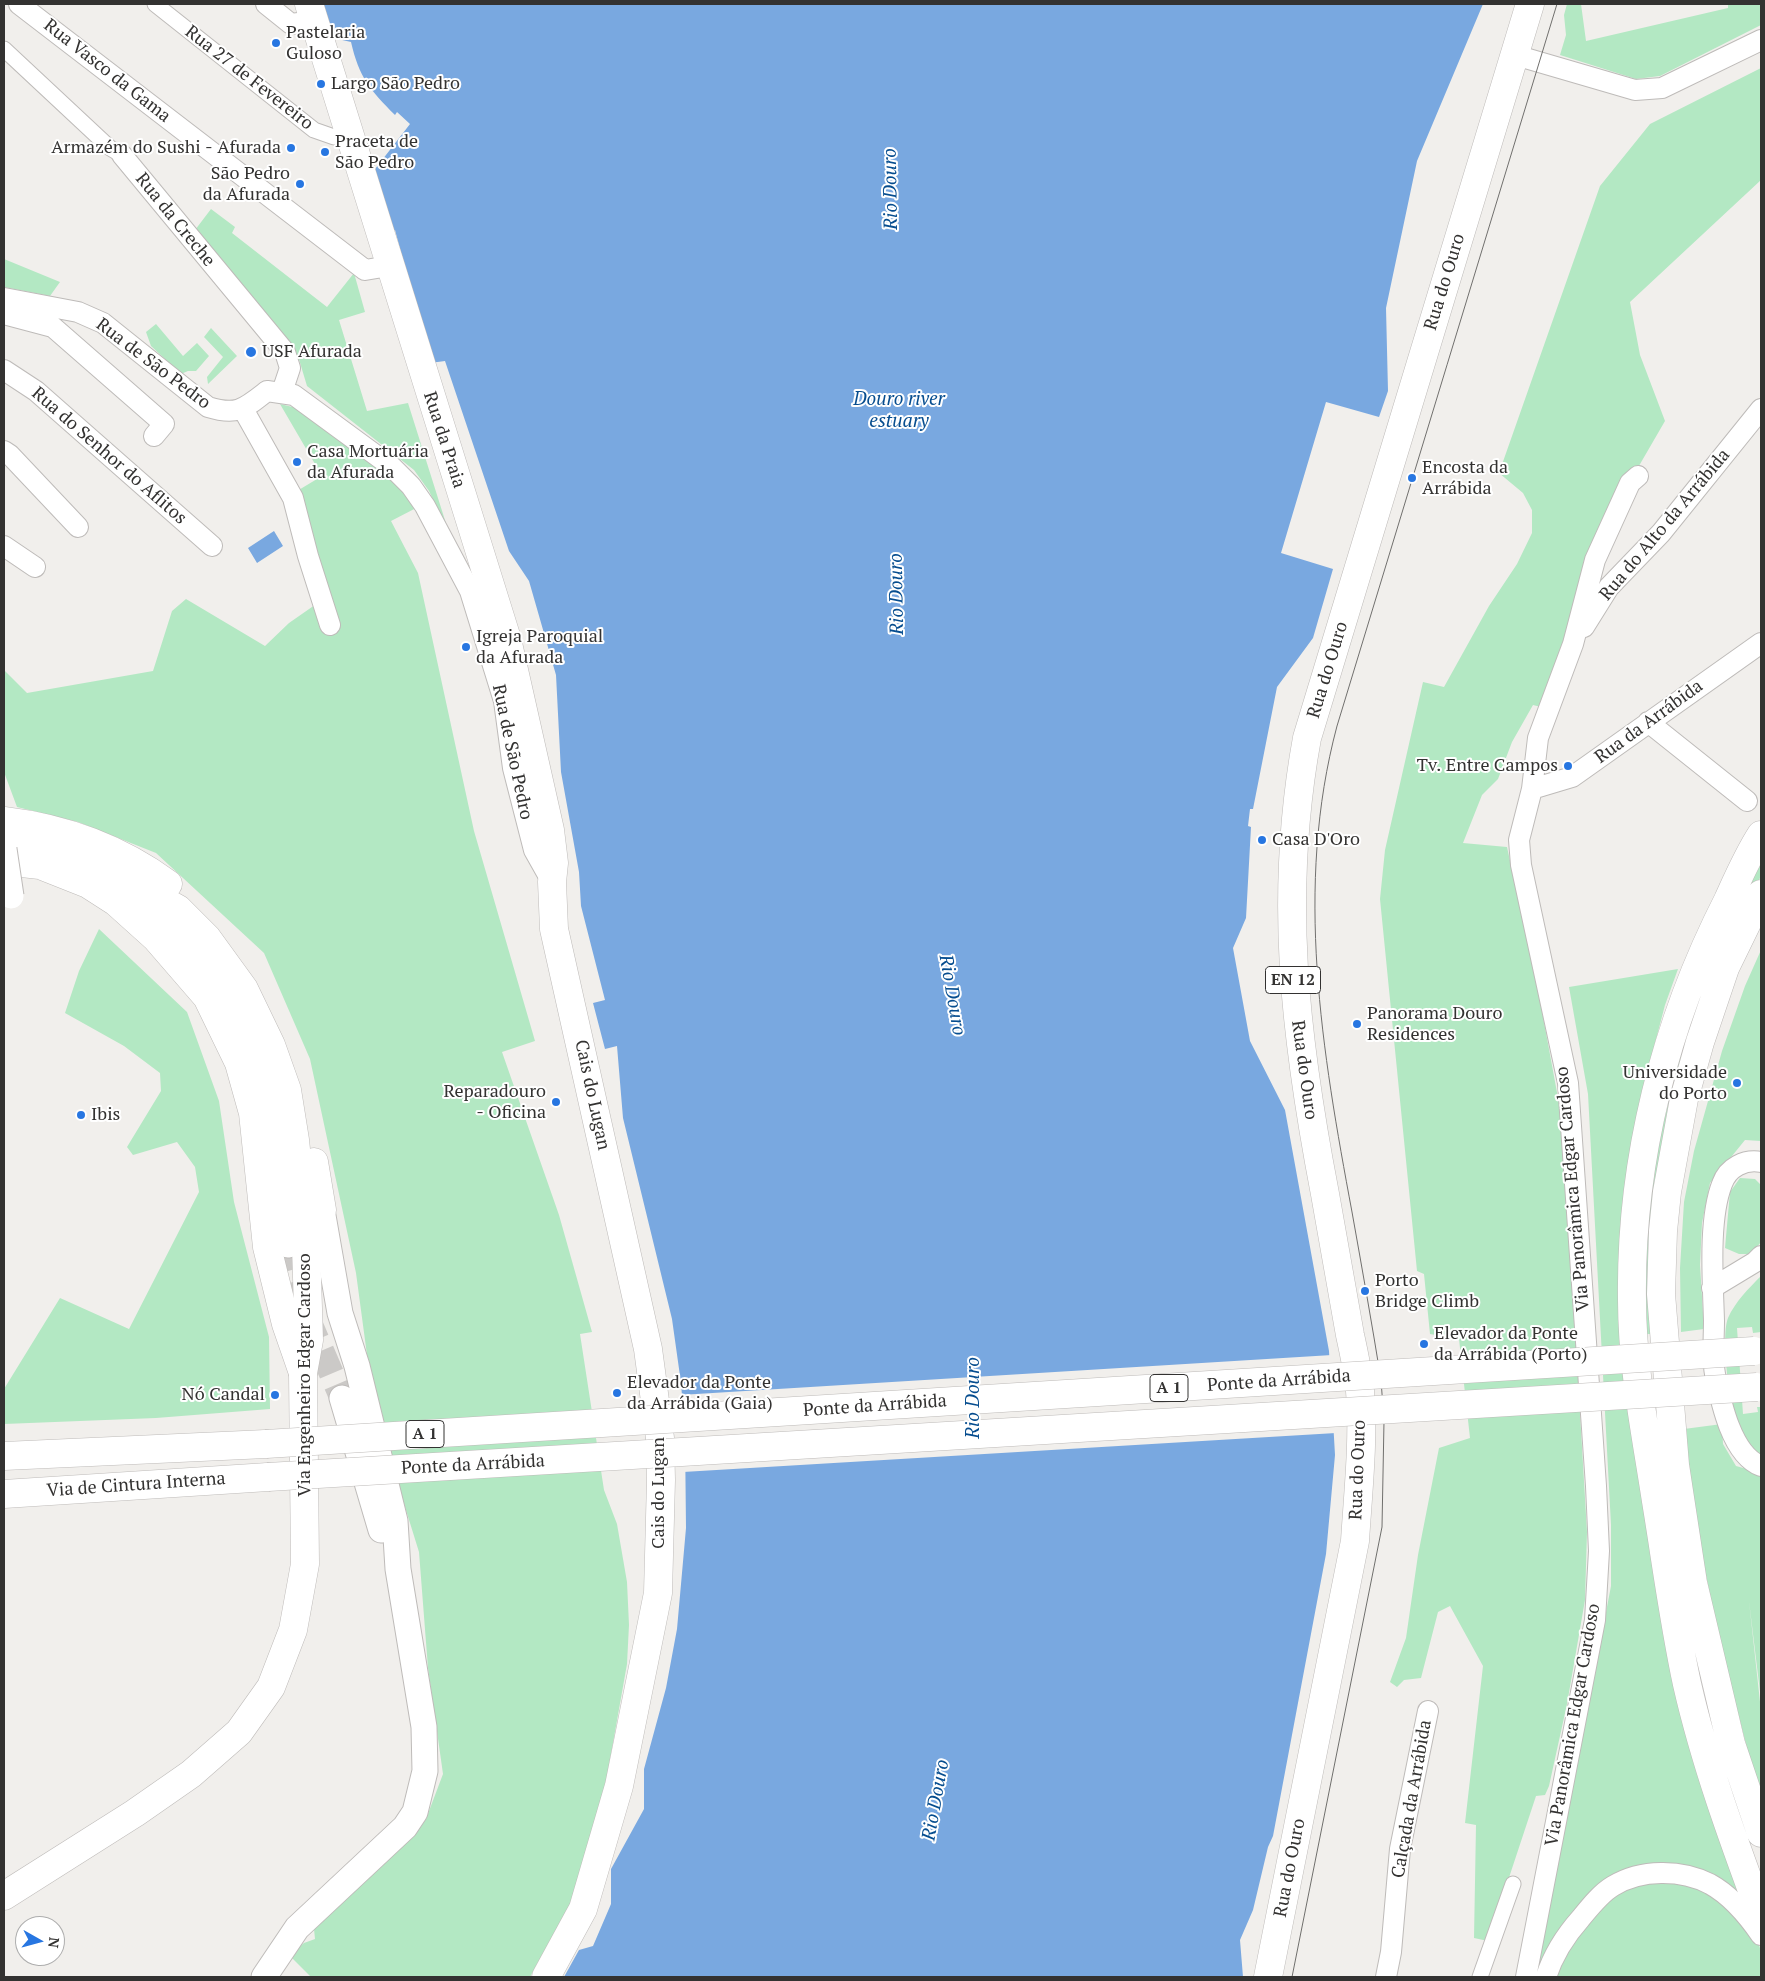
<!DOCTYPE html>
<meta charset="utf-8">
<style>
body{margin:0}
#map{position:relative;width:1765px;height:1981px;overflow:hidden;background:#f1efec;font-family:"PT Serif",serif}
canvas{display:block}
.frame{position:absolute;inset:0;border:5px solid #333231;pointer-events:none}
.north{position:absolute;left:15px;top:1916px;width:50px;height:50px;box-sizing:border-box;background:#fff;border:1px solid #adadad;border-radius:50%;rotate:97deg;font-size:14px;font-weight:700;line-height:20px;text-align:center;color:#333231}
.north::after{content:'';display:block;margin:auto;width:18px;height:22px;background:#2776e1;clip-path:polygon(50% 0,100% 100%,50% 72%,0 100%)}
</style>
<div id="map">
<canvas width="1765" height="1981"></canvas>
<div class="frame"></div>
<div class="north">N</div>
</div>
<script>
const ctx = document.querySelector('canvas').getContext('2d');
ctx.lineJoin = 'round';
function fillPath(path, color) { ctx.fillStyle = color; ctx.fill(path, 'evenodd'); }
function trace(path, color, width, dash) { ctx.strokeStyle = color; ctx.lineWidth = width; ctx.lineCap = dash ? 'butt' : 'round'; ctx.setLineDash(dash || []); ctx.stroke(path); }
function write(font, color, halo, rows, align = 'center') {
  ctx.font = font + ' "PT Serif",serif'; ctx.lineWidth = 4; ctx.setLineDash([]); ctx.textBaseline = 'middle'; ctx.strokeStyle = halo; ctx.fillStyle = color; for (const [text, x, y, turn = 0] of rows) {
    ctx.save(); ctx.translate(x, y); ctx.rotate((+turn || 0) * Math.PI / 180); ctx.textAlign = isNaN(turn) ? turn : align; if (halo) ctx.strokeText(text, 0, 0); ctx.fillText(text, 0, 0); ctx.restore();
  }
}
const green = new Path2D(`
 M 1567,4 L 1581,4 L 1586,41 L 1728,8 L 1728,4 L 1761,4 L 1761,25 L 1660,76 L 1636,79 L 1560,55 L 1566,35 L 1564,15 Z
 M 1761,68 L 1761,180 L 1630,302 L 1640,355 L 1665,421 L 1636,471 L 1545,708 L 1533,705 L 1512,742 L 1498,779 L 1482,795 L 1463,843 L 1507,847 L 1537,984 L 1563,1125 L 1587,1532 L 1585,1600 L 1567,1704 L 1549,1786 L 1545,1795 L 1536,1796 L 1488,1941 L 1474,1938 L 1476,1825 L 1465,1823 L 1483,1666 L 1450,1606 L 1438,1612 L 1421,1678 L 1404,1680 L 1397,1687 L 1390,1682 L 1406,1638 L 1418,1555 L 1439,1448 L 1470,1438 L 1459,1339 L 1430,1334 L 1424,1274 L 1417,1271 L 1380,899 L 1385,850 L 1423,682 L 1444,687 L 1489,606 L 1517,564 L 1532,533 L 1532,510 L 1523,493 L 1499,473 L 1600,186 L 1650,124 Z
 M 211,209 L 235,227 L 232,233 L 327,307 L 354,273 L 365,312 L 339,320 L 367,411 L 408,403 L 449,533 L 429,491 L 414,470 L 307,386 L 298,356 L 288,344 L 192,234 Z
 M 4,259 L 60,282 L 50,296 L 4,287 Z
 M 156,324 L 183,356 L 197,343 L 209,356 L 196,371 L 188,371 L 181,374 L 151,346 L 146,332 Z
 M 211,328 L 237,356 L 208,384 L 207,377 L 223,357 L 204,337 Z
 M 280,404 L 301,409 L 383,471 L 420,506 L 391,521 L 418,573 L 474,831 L 535,1041 L 502,1052 L 559,1215 L 592,1332 L 580,1334 L 604,1490 L 617,1524 L 627,1582 L 629,1625 L 627,1664 L 605,1788 L 571,1902 L 530,1977 L 311,1977 L 289,1955 L 304,1943 L 315,1939 L 314,1929 L 416,1832 L 426,1819 L 443,1774 L 428,1668 L 419,1552 L 374,1407 L 356,1273 L 310,1059 L 264,953 L 156,853 L 78,822 L 17,807 L 4,772 L 4,670 L 27,693 L 153,671 L 172,611 L 186,599 L 265,646 L 289,623 L 322,600 L 297,491 L 322,476 Z
 M 1761,858 L 1761,876 L 1731,937 L 1704,1002 L 1654,1334 L 1645,1334 L 1646,1222 L 1656,1154 L 1682,1046 L 1722,930 Z
 M 99,929 L 187,1012 L 219,1101 L 234,1202 L 269,1337 L 270,1409 L 156,1418 L 4,1424 L 4,1389 L 60,1298 L 129,1329 L 199,1192 L 195,1167 L 177,1142 L 133,1155 L 127,1147 L 161,1091 L 160,1073 L 124,1046 L 65,1013 L 79,971 Z
 M 1761,950 L 1761,1141 L 1745,1140 L 1710,1183 L 1702,1223 L 1700,1265 L 1704,1329 L 1681,1332 L 1680,1268 L 1684,1202 L 1694,1151 L 1722,1051 L 1745,986 Z
 M 1678,969 L 1665,1005 L 1642,1093 L 1626,1315 L 1734,1873 L 1761,1951 L 1761,1977 L 1536,1977 L 1611,1586 L 1611,1525 L 1588,1094 L 1569,987 Z
 M 1740,1178 L 1755,1179 L 1761,1185 L 1761,1242 L 1751,1254 L 1739,1254 L 1725,1248 L 1730,1192 Z
 M 1761,1276 L 1761,1332 L 1753,1333 L 1752,1327 L 1737,1328 L 1743,1414 L 1758,1412 L 1757,1407 L 1761,1407 L 1761,1458 C 1755,1452 1742,1445 1739,1437 C 1731,1416 1720,1338 1728,1318 C 1735,1302 1749,1288 1761,1276 Z
 M 1722,1424 L 1723,1444 L 1736,1466 L 1761,1473 L 1761,1700 L 1749,1601 L 1761,1711 L 1761,1802 L 1719,1640 L 1701,1550 L 1684,1429 Z`);
const water = new Path2D(`
 M 320,4 L 1483,4 L 1417,161 L 1386,308 L 1388,391 L 1379,417 L 1326,402 L 1281,553 L 1333,569 L 1313,638 L 1277,687 L 1253,809 L 1250,809 L 1248,826 L 1251,827 L 1246,918 L 1233,948 L 1250,1041 L 1285,1110 L 1329,1351 L 1335,1455 L 1326,1554 L 1273,1836 L 1268,1847 L 1253,1910 L 1240,1940 L 1243,1977 L 564,1977 L 579,1950 L 593,1946 L 611,1904 L 611,1869 L 644,1809 L 644,1769 L 666,1688 L 677,1629 L 686,1528 L 685,1435 L 681,1383 L 672,1319 L 623,1118 L 617,1046 L 605,1049 L 593,1003 L 605,1000 L 581,906 L 579,872 L 561,772 L 556,675 L 529,581 L 509,551 L 445,361 L 430,363 L 395,230 L 389,231 L 372,173 L 410,124 L 397,112 L 395,115 C 370,90 359,77 351,42 L 329,37 Z
 M 274,531 L 283,546 L 257,563 L 248,548 Z`);
const pier = new Path2D(`
 M 1332,1355 L 1336,1433 L 683,1472 L 680,1395 Z`);
const tertiaryTunnel = new Path2D(`
 M 288,1245 L 311,1326 L 342,1398`);
const pedestrian = new Path2D(`
 M 155,4 L 314,130 L 334,137 L 349,133
 M 4,49 L 110,148 L 122,155
 M 1480,1977 L 1513,1884`);
const minor = new Path2D(`
 M 19,4 L 365,270 L 389,266
 M 266,4 L 291,24 L 315,21
 M 1515,55 L 1635,90 L 1662,88 L 1761,40
 M 122,155 L 285,352 L 290,368 L 282,392
 M 4,298 L 78,312 L 103,323 L 208,407 C 237,416 244,409 267,391 L 294,395 L 392,467 L 411,486 L 425,506 L 470,591 L 504,701 L 513,768 L 534,850 L 552,882
 M 4,314 L 53,327 L 164,424 L 154,436
 M 4,370 L 36,391 L 212,546
 M 243,409 L 293,498 L 308,556 L 330,625
 M 4,451 L 10,455 L 78,527
 M 4,546 L 35,567
 M 1584,627 L 1609,587 L 1661,533 L 1761,409
 M 1648,722 L 1747,801
 M 1532,789 L 1572,777 L 1761,643
 M 1761,1162 C 1745,1159 1728,1167 1722,1184 C 1708,1220 1713,1282 1714,1321 C 1714,1338 1712,1358 1715,1374 C 1721,1403 1732,1455 1761,1466
 M 1712,1288 L 1755,1262 L 1761,1256
 M 1386,1977 L 1391,1952 L 1400,1849 L 1428,1711
 M 1526,1977 L 1595,1620 L 1599,1551 L 1596,1486 L 1568,1083 L 1521,865 L 1519,840 L 1532,789 L 1538,738 L 1573,644 L 1595,560 L 1630,483 L 1638,476
 M 1546,1977 C 1553,1955 1565,1936 1581,1918 C 1590,1907 1601,1893 1613,1886 C 1641,1869 1681,1869 1710,1884 C 1730,1895 1748,1916 1761,1935`);
const tertiary = new Path2D(`
 M 141,893 C 172,924 205,955 229,993 C 276,1068 278,1159 288,1245
 M 342,1398 L 381,1530
 M 264,1977 L 297,1928 L 405,1827 L 415,1812 L 425,1771 L 424,1727 L 398,1569 L 395,1521 L 357,1366 L 340,1313 L 322,1210`);
const secondary = new Path2D(`
 M 309,4 L 507,639 L 550,830 L 554,863 L 552,882 L 554,929 L 648,1349 L 660,1438 L 661,1480 L 658,1593 L 619,1786 L 583,1909 L 546,1977`);
const primary = new Path2D(`
 M 4,821 C 63,828 119,848 168,884
 M 4,841 L 48,847 L 97,864 L 178,909 L 207,938 L 244,989 L 271,1045 L 287,1090 L 295,1140 L 306,1246 L 309,1340 L 303,1373 L 305,1564 L 293,1630 L 271,1687 L 239,1732 L 191,1774 L 135,1813 L 4,1896
 M 314,1162 L 322,1210
 M 1268,1977 L 1355,1541 C 1358,1493 1364,1439 1360,1391 C 1358,1372 1354,1353 1350,1335 C 1342,1288 1333,1241 1325,1194 C 1295,1038 1278,896 1307,738 L 1530,4`);
const motorway = new Path2D(`
 M 1761,835 C 1748,855 1738,878 1728,900 C 1665,1023 1630,1161 1632,1300 C 1632,1368 1646,1435 1656,1501 C 1666,1562 1674,1624 1687,1684 C 1705,1763 1733,1839 1761,1915
 M 4,861 L 40,865 L 88,884 L 116,902 L 156,938 L 207,997 L 239,1063 L 253,1113 L 267,1247 L 286,1324 L 303,1373
 M 1761,894 L 1725,968 L 1700,1042 L 1684,1099 L 1667,1192 L 1663,1231 L 1661,1294 L 1675,1465 L 1693,1583 L 1731,1744 L 1761,1833
 M 4,1456 L 266,1444
 M 4,1494 L 268,1477`);
const tram = new Path2D(`
 M 1292,1977 L 1382,1527 L 1384,1421 L 1381,1380 C 1372,1324 1362,1268 1352,1212 C 1322,1051 1294,887 1337,726 L 1557,4`);
const tertiaryBridge = new Path2D(`
 M 4,849 L 11,896`);
const motorwayBridge = new Path2D(`
 M 266,1444 L 1754,1351
 M 268,1477 L 1757,1387`);
const markers = [
 [276,43,5,"#2776e1"],
 [321,84,5,"#2776e1"],
 [291,148,5,"#2776e1"],
 [325,152,5,"#2776e1"],
 [300,184,5,"#2776e1"],
 [251,352,6,"#2776e1"],
 [297,462,5,"#2776e1"],
 [1412,478,5,"#2776e1"],
 [466,647,5,"#2776e1"],
 [1568,766,5,"#2776e1"],
 [1262,840,5,"#2776e1"],
 [1357,1024,5,"#2776e1"],
 [1737,1083,5,"#2776e1"],
 [556,1102,5,"#2776e1"],
 [81,1115,5,"#2776e1"],
 [1365,1291,5,"#2776e1"],
 [1424,1344,5,"#2776e1"],
 [617,1393,5,"#2776e1"],
 [275,1395,5,"#2776e1"]
];
const shields = [
 [1293,980,55],
 [1169,1388,38],
 [425,1434,38]
];
const shieldNames = [
 ["EN 12",1293,980],
 ["A 1",1169,1388],
 ["A 1",425,1434]
];
const poiNames = [
 ["Pastelaria",286,33],
 ["Guloso",286,54],
 ["Largo São Pedro",331,84],
 ["Praceta de",335,142],
 ["São Pedro",335,163],
 ["Armazém do Sushi - Afurada",281,148,"right"],
 ["São Pedro",290,174,"right"],
 ["da Afurada",290,195,"right"],
 ["USF Afurada",262,352],
 ["Casa Mortuária",307,452],
 ["da Afurada",307,473],
 ["Encosta da",1422,468],
 ["Arrábida",1422,489],
 ["Igreja Paroquial",476,637],
 ["da Afurada",476,658],
 ["Tv. Entre Campos",1558,766,"right"],
 ["Casa D'Oro",1272,840],
 ["Panorama Douro",1367,1014],
 ["Residences",1367,1035],
 ["Universidade",1727,1073,"right"],
 ["do Porto",1727,1094,"right"],
 ["Reparadouro",546,1092,"right"],
 ["- Oficina",546,1113,"right"],
 ["Ibis",91,1115],
 ["Porto",1375,1281],
 ["Bridge Climb",1375,1302],
 ["Elevador da Ponte",1434,1334],
 ["da Arrábida (Porto)",1434,1355],
 ["Elevador da Ponte",627,1383],
 ["da Arrábida (Gaia)",627,1404],
 ["Nó Candal",265,1395,"right"]
];
const streetNames = [
 ["Rua Vasco da Gama",107,71,38],
 ["Rua 27 de Fevereiro",249,78,38],
 ["Rua da Creche",175,220,51],
 ["Rua do Ouro",1445,282,-73],
 ["Rua de São Pedro",153,364,37],
 ["Rua da Praia",444,440,72],
 ["Rua do Senhor do Aflitos",109,456,41],
 ["Rua do Alto da Arrábida",1665,525,-50],
 ["Rua do Ouro",1328,670,-73],
 ["Rua da Arrábida",1649,722,-36],
 ["Rua de São Pedro",512,752,78],
 ["Rua do Ouro",1304,1070,82],
 ["Cais do Lugan",592,1095,78],
 ["Via Panorâmica Edgar Cardoso",1573,1189,-95],
 ["Via Engenheiro Edgar Cardoso",305,1375,-90],
 ["Ponte da Arrábida",1279,1381,-4],
 ["Ponte da Arrábida",875,1406,-4],
 ["Ponte da Arrábida",473,1465,-3],
 ["Rua do Ouro",1358,1470,-88],
 ["Via de Cintura Interna",136,1485,-4],
 ["Cais do Lugan",659,1493,-90],
 ["Via Panorâmica Edgar Cardoso",1573,1725,-80],
 ["Calçada da Arrábida",1412,1799,-80],
 ["Rua do Ouro",1290,1868,-79]
];
const waterNames = [
 ["Rio Douro",891,189,-91],
 ["Douro river",899,400],
 ["estuary",899,422],
 ["Rio Douro",897,594,-91],
 ["Rio Douro",952,995,80],
 ["Rio Douro",974,1398,-90],
 ["Rio Douro",936,1800,-80]
];
fillPath(green, '#b3e8c3');
fillPath(water, '#79a8e0');
fillPath(pier, '#f1efec');
trace(tertiaryTunnel, '#cbc9c7', 25, [25, 12]);
trace(pedestrian, '#bebbb9', 17);
trace(minor, '#bebbb9', 22);
trace(tertiary, '#bebbb9', 27);
trace(secondary, '#bebbb9', 29);
trace(primary, '#bebbb9', 29);
trace(motorway, '#bebbb9', 29);
trace(pedestrian, '#fff', 15);
trace(minor, '#fff', 20);
trace(tertiary, '#fff', 25);
trace(secondary, '#fff', 28);
trace(primary, '#fff', 28);
trace(motorway, '#fff', 28);
trace(tram, '#706f6d', 1);
trace(tertiaryBridge, '#bebbb9', 27, []);
trace(motorwayBridge, '#bebbb9', 29, []);
trace(tertiaryBridge, '#fff', 25);
trace(motorwayBridge, '#fff', 28);
for (const [x, y, r, color] of markers) { const dot = new Path2D(); dot.arc(x, y, r, 0, 2 * Math.PI); ctx.fillStyle = color; ctx.fill(dot); trace(dot, '#fff', 2); }
for (const [x, y, w] of shields) { const box = new Path2D(); box.roundRect(x - w / 2, y - 13.5, w, 27, 4); ctx.fillStyle = '#fff'; ctx.fill(box); trace(box, '#333231', 1); }
write('bold 16px', '#333231', null, shieldNames);
write('18px', '#333231', '#fff', poiNames, 'left');
write('18px', '#333231', '#fff', streetNames);
write('italic 19px', '#064d8f', '#fff', waterNames);
</script>
